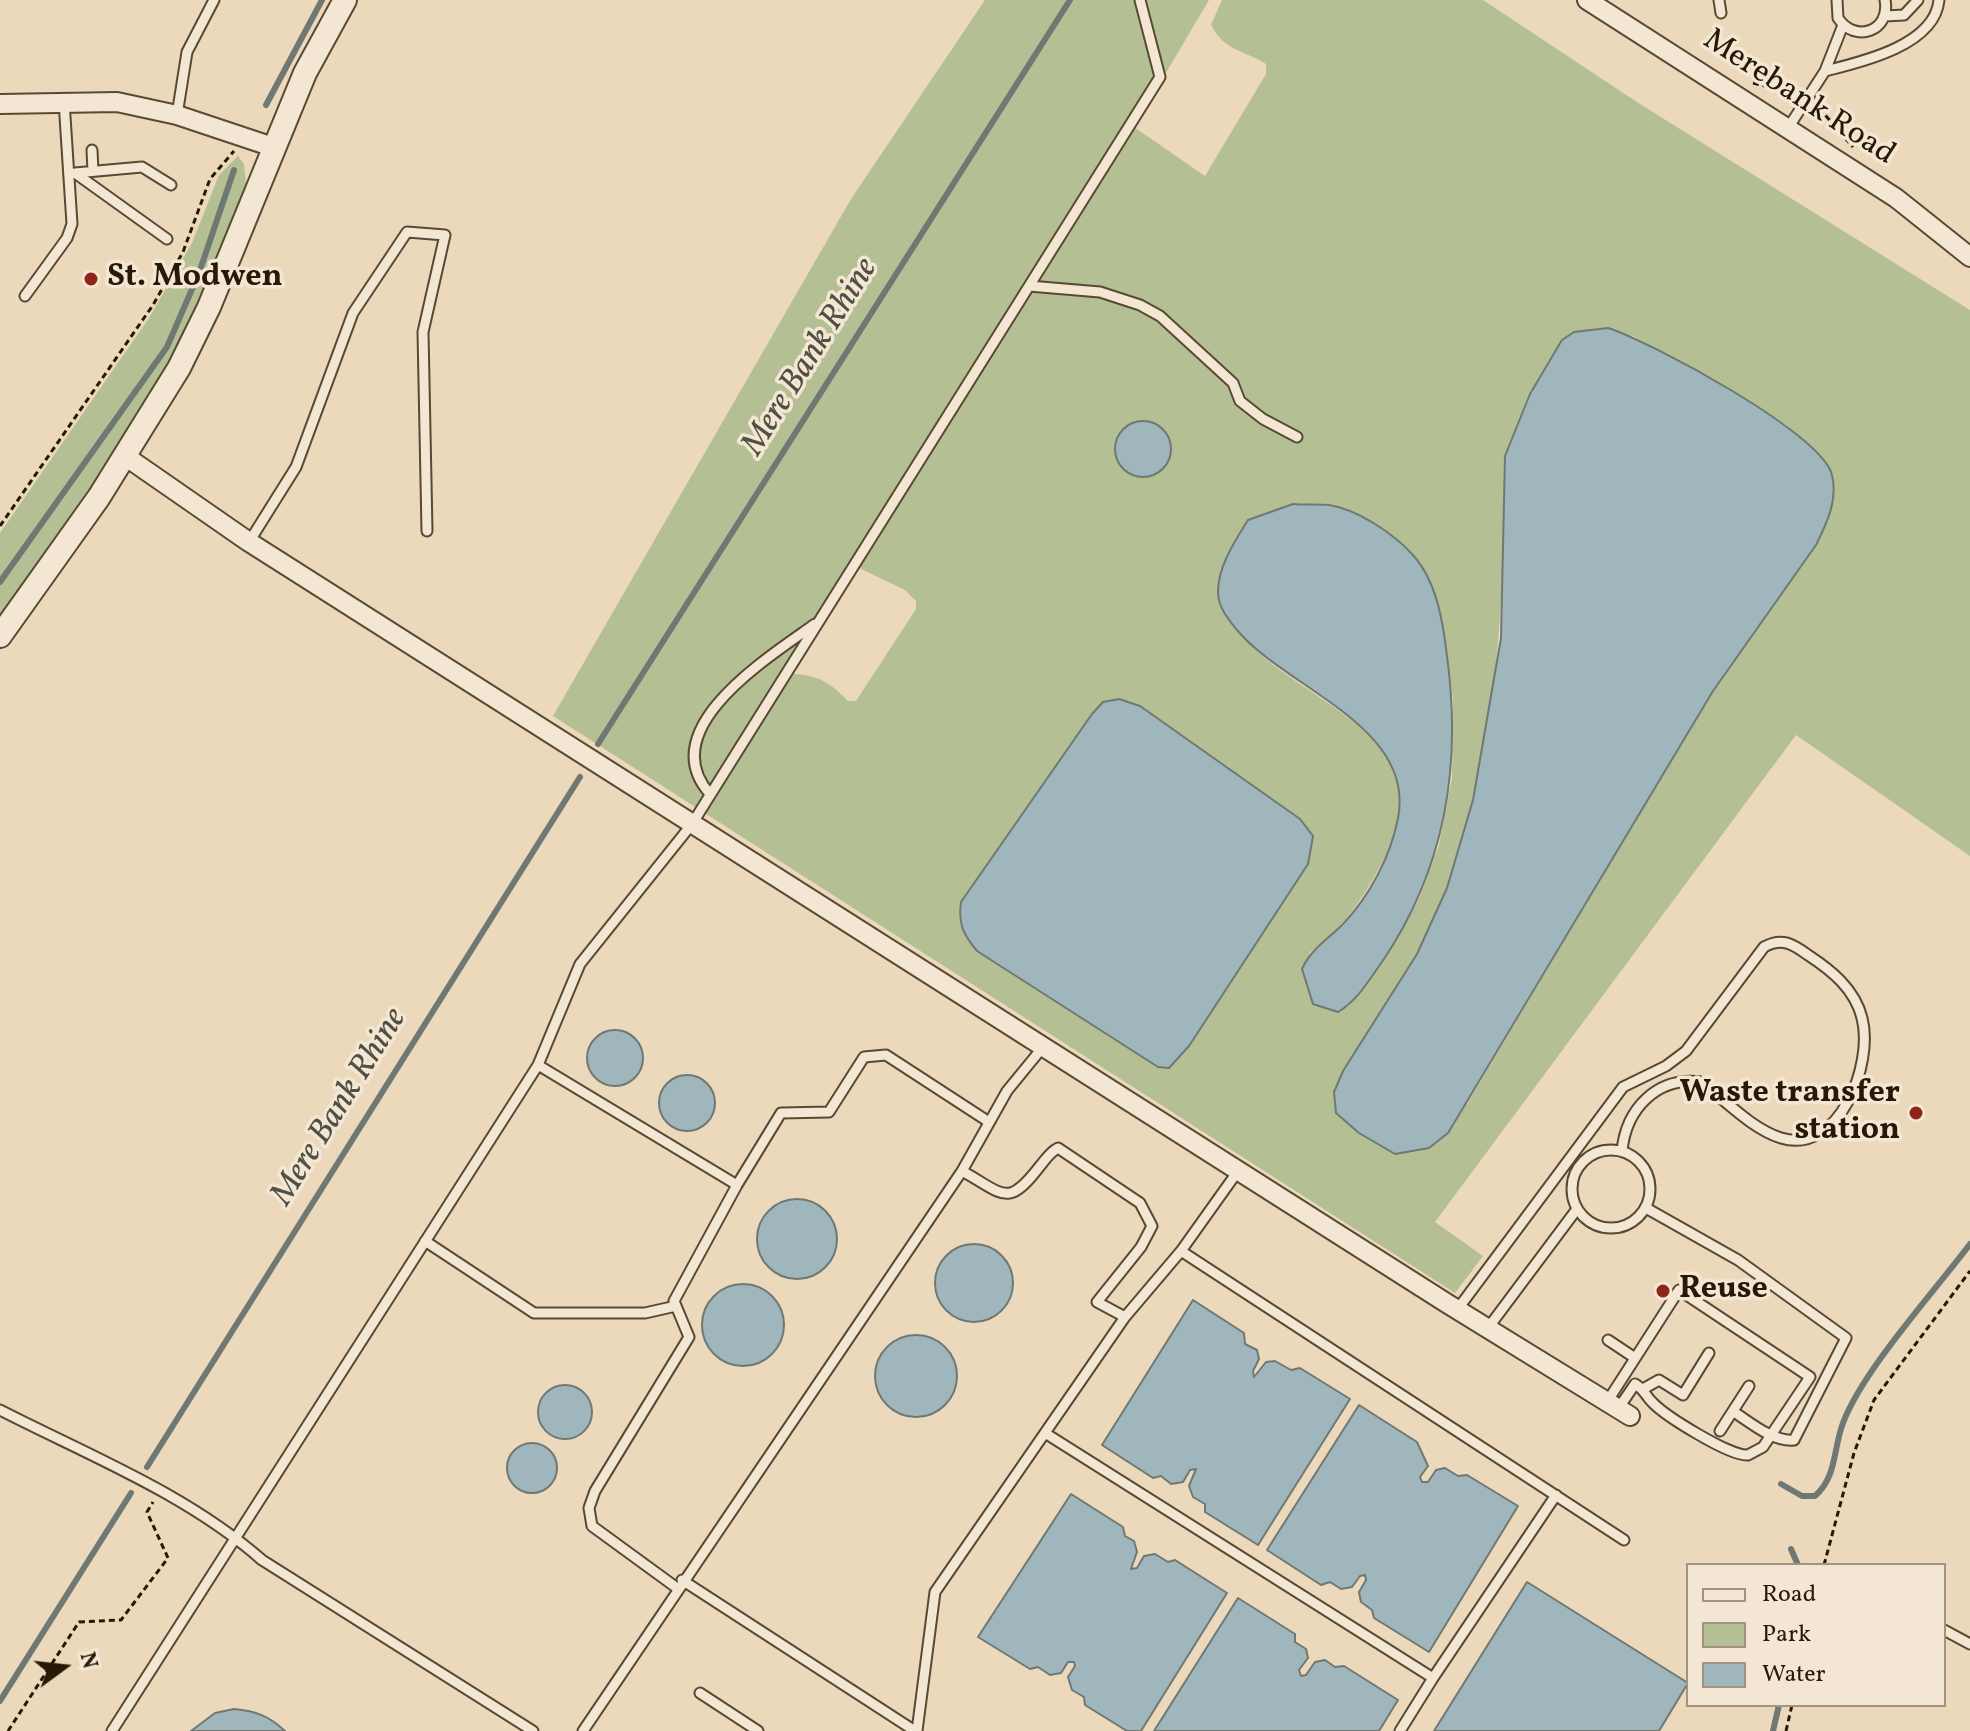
<!DOCTYPE html>
<style>
body{margin:0}
#map{position:relative;width:1970px;height:1731px;overflow:hidden;background:#ecd9bc;font-family:Vollkorn,serif}
canvas{display:block}
.legend{position:absolute;left:1686px;top:1563px;width:260px;height:144px;box-sizing:border-box;background:#f3e6d3;border:2px solid #a19481;margin:0;padding:10px 14px;list-style:none;font-size:24px;color:#271905}
.legend li{display:flex;align-items:center;gap:16px;height:40px}
.legend b{width:40px;border:2px solid #a19481}
.north{position:absolute;left:24px;top:1627px;width:80px;height:80px;-webkit-text-stroke:6px #f3e6d3;paint-order:stroke;rotate:75deg;font-size:22px;font-weight:700;line-height:32px;text-align:center;color:#271905}
.north::after{content:'';display:block;margin:auto;width:28px;height:36px;background:#271905;clip-path:polygon(50% 0,100% 100%,50% 72%,0 100%)}
</style>
<div id="map">
<canvas width="1970" height="1731"></canvas>
<ul class="legend">
<li><b style="height:10px;background:#f3e6d3"></b>Road</li>
<li><b style="height:22px;background:#b4c094"></b>Park</li>
<li><b style="height:22px;background:#9fb7bc"></b>Water</li>
</ul>
<div class="north">N</div>
</div>
<script>
const ctx = document.querySelector('canvas').getContext('2d');
ctx.lineJoin = 'round';
function fillPath(path, color) { ctx.fillStyle = color; ctx.fill(path, 'evenodd'); }
function trace(path, color, width, dash) { ctx.strokeStyle = color; ctx.lineWidth = width; ctx.lineCap = dash ? 'butt' : 'round'; ctx.setLineDash(dash || []); ctx.stroke(path); }
function write(font, color, halo, rows, align = 'center') {
  ctx.font = font + ' Vollkorn,serif'; ctx.lineWidth = 7; ctx.setLineDash([]); ctx.textBaseline = 'middle'; ctx.strokeStyle = halo; ctx.fillStyle = color; for (const [text, x, y, turn = 0] of rows) {
    ctx.save(); ctx.translate(x, y); ctx.rotate((+turn || 0) * Math.PI / 180); ctx.textAlign = isNaN(turn) ? turn : align; if (halo) ctx.strokeText(text, 0, 0); ctx.fillText(text, 0, 0); ctx.restore();
  }
}
const green = new Path2D(`
 M 985,0 L 1209,0 L 1134,127 L 1205,176 L 1266,74 L 1266,64 C 1244,50 1224,51 1211,25 L 1222,0 L 1483,0 L 1640,104 L 1970,310 L 1970,856 L 1796,735 L 1435,1222 L 1483,1256 L 1455,1293 L 553,716 L 851,199 ZM 1633,336 L 1788,426 L 1829,519 L 1816,545 L 1713,691 L 1467,1104 L 1334,1092 L 1343,1071 C 1380,1012 1423,954 1448,887 C 1498,749 1504,602 1505,456 ZM 1293,504 L 1332,505 L 1389,534 L 1442,617 L 1453,699 L 1452,778 L 1439,845 L 1420,897 L 1400,934 L 1348,1007 L 1309,953 C 1344,928 1364,897 1384,859 C 1441,751 1335,714 1267,660 C 1251,647 1238,631 1225,616 ZM 859,568 L 905,590 L 916,601 L 916,609 L 856,701 L 848,701 C 831,683 818,675 793,674 ZM 1130,701 L 1300,819 L 1308,864 L 1189,1046 L 1169,1068 L 1157,1066 L 977,951 Z
 M 238,156 L 244,164 L 246,184 L 180,345 L 124,442 L 0,618 L 0,533 L 149,318 L 192,243 L 219,175 Z`);
const water = new Path2D(`
 M 1608,328 C 1651,342 1822,433 1832,475 C 1838,500 1827,523 1816,545 L 1713,691 L 1448,1133 L 1429,1148 L 1395,1154 L 1359,1133 L 1336,1113 L 1334,1092 L 1343,1071 L 1417,954 L 1447,888 L 1473,800 L 1501,638 L 1505,456 L 1530,394 L 1562,340 L 1574,332 Z
 M1115 449a28 28 0 1 1 56 0a28 28 0 1 1-56 0Z
 M 1293,504 C 1305,505 1318,504 1329,505 C 1357,509 1394,534 1412,554 C 1437,581 1443,622 1447,656 C 1462,767 1445,869 1382,962 C 1369,980 1357,1001 1338,1012 L 1313,1004 L 1302,969 C 1311,949 1327,940 1342,925 C 1369,897 1391,856 1398,818 C 1416,726 1285,688 1237,630 C 1228,619 1218,607 1218,592 C 1218,566 1235,541 1248,520 Z
 M 1119,699 L 1140,706 L 1300,819 L 1313,836 L 1308,864 L 1189,1046 L 1169,1068 L 1158,1067 L 977,951 C 963,934 958,924 961,902 L 1092,714 L 1103,702 Z
 M587 1058a28 28 0 1 1 56 0a28 28 0 1 1-56 0Z
 M659 1103a28 28 0 1 1 56 0a28 28 0 1 1-56 0Z
 M757 1239a40 40 0 1 1 80 0a40 40 0 1 1-80 0Z
 M935 1283a39 39 0 1 1 78 0a39 39 0 1 1-78 0Z
 M702 1325a41 41 0 1 1 82 0a41 41 0 1 1-82 0Z
 M 1193,1300 L 1244,1333 L 1245,1344 L 1257,1350 L 1259,1359 L 1253,1371 L 1254,1377 L 1266,1362 L 1275,1361 L 1291,1370 L 1300,1368 L 1350,1399 L 1258,1545 L 1205,1512 L 1205,1504 L 1193,1497 L 1189,1486 L 1196,1469 L 1190,1470 L 1183,1482 L 1171,1484 L 1161,1476 L 1153,1478 L 1102,1445 Z
 M875 1376a41 41 0 1 1 82 0a41 41 0 1 1-82 0Z
 M538 1412a27 27 0 1 1 54 0a27 27 0 1 1-54 0Z
 M 1359,1405 L 1417,1442 L 1428,1466 L 1420,1477 L 1422,1482 L 1428,1482 L 1436,1470 L 1445,1468 L 1458,1476 L 1467,1475 L 1518,1506 L 1429,1652 L 1374,1618 L 1372,1610 L 1361,1602 L 1359,1592 L 1366,1580 L 1365,1575 L 1360,1576 L 1352,1587 L 1341,1589 L 1330,1582 L 1321,1585 L 1267,1550 Z
 M507 1468a25 25 0 1 1 50 0a25 25 0 1 1-50 0Z
 M 1071,1494 L 1123,1527 L 1125,1536 L 1134,1541 L 1137,1552 L 1131,1569 L 1137,1568 L 1144,1556 L 1155,1554 L 1168,1562 L 1175,1560 L 1227,1593 L 1141,1731 L 1127,1731 L 1085,1705 L 1084,1697 L 1072,1690 L 1068,1677 L 1075,1666 L 1074,1662 L 1068,1662 L 1061,1673 L 1050,1675 L 1038,1667 L 1030,1669 L 978,1637 Z
 M 1527,1582 L 1688,1683 L 1659,1731 L 1434,1731 Z
 M 1238,1598 L 1295,1634 L 1295,1642 L 1306,1649 L 1308,1658 L 1299,1670 L 1301,1676 L 1306,1675 L 1315,1662 L 1325,1660 L 1335,1667 L 1344,1666 L 1398,1700 L 1379,1731 L 1154,1731 Z
 M 234,1709 C 256,1711 269,1716 285,1731 L 191,1731 L 215,1713 Z`);
const stream = new Path2D(`
 M 266,105 L 322,0
 M 0,582 L 167,347 L 199,273 L 234,170
 M 598,744 L 1070,0
 M 147,1467 L 580,777
 M 1781,1484 L 1802,1496 L 1815,1496 C 1837,1477 1833,1449 1843,1423 C 1863,1370 1934,1292 1970,1244
 M 1791,1549 L 1798,1565
 M 0,1701 L 131,1493
 M 1773,1731 L 1779,1705`);
const path = new Path2D(`
 M 1753,83 L 1795,94
 M 1819,108 L 1853,147
 M 0,526 L 153,305 L 183,252 L 210,179 L 234,151
 M 1824,1565 L 1854,1453 L 1874,1400 L 1970,1271
 M 8,1731 L 79,1622 L 121,1620 L 168,1558 L 147,1512 L 153,1502
 M 1786,1731 L 1792,1705`);
const service = new Path2D(`
 M 1719,0 L 1721,13
 M 1837,0 L 1838,18 C 1855,44 1891,31 1885,0
 M 1885,16 L 1904,15 L 1918,0
 M 1825,71 C 1862,62 1935,45 1939,0
 M 177,115 L 187,52 L 214,0
 M 1788,128 L 1825,71 L 1843,25
 M 92,150 L 93,171
 M 75,173 L 167,239
 M 75,173 L 142,167 L 171,185
 M 1029,286 L 1100,292 L 1140,305 L 1160,316 L 1233,383 L 1240,401 L 1263,419 L 1297,437
 M 25,296 L 67,238 L 72,224 L 64,101
 M 249,542 L 296,467 L 353,313 L 407,232 L 445,235 L 423,332 L 427,531
 M 710,794 C 652,729 769,657 815,624
 M 538,1065 L 737,1185
 M1572 1189a39 39 0 1 1 78 0a39 39 0 1 1-78 0Z
 M 1646,1208 L 1738,1260 L 1846,1338 L 1794,1440 C 1773,1442 1751,1423 1734,1412
 M 425,1241 L 534,1313 L 645,1313 L 676,1306
 M 1181,1251 L 1238,1171
 M 1457,1310 L 1623,1087 L 1666,1066 L 1686,1051 L 1764,947 C 1782,937 1793,944 1808,955 C 1831,970 1855,989 1862,1018 C 1874,1064 1839,1156 1781,1138 C 1752,1129 1725,1100 1701,1082 C 1657,1076 1626,1109 1622,1151
 M 1125,1317 L 1181,1251 L 1624,1540
 M 1488,1328 L 1577,1209
 M 1608,1340 L 1635,1358
 M 1643,1389 L 1659,1380 L 1683,1395 L 1709,1353
 M 1607,1402 L 1679,1290 L 1810,1377 L 1763,1447 L 1748,1455 C 1731,1457 1665,1416 1652,1402 C 1645,1395 1644,1389 1635,1384 L 1618,1409
 M 0,1410 C 88,1455 187,1494 262,1560 L 533,1731
 M 1720,1431 L 1749,1386
 M 1045,1433 L 1433,1678 L 1556,1495
 M 682,1580 L 915,1731
 M 677,1588 L 592,1526 L 589,1508 L 595,1491 L 689,1337 L 674,1301 L 737,1185 L 781,1113 L 829,1112 L 864,1057 L 886,1055 L 989,1122
 M 1944,1630 L 1970,1644
 M 700,1693 L 758,1731
 M 112,1731 L 538,1065 L 580,964 L 692,824 L 1160,77 L 1140,0
 M 583,1731 L 962,1171 L 1007,1091 L 1043,1047
 M 917,1731 L 935,1592 L 1125,1317 L 1097,1302 L 1141,1247 L 1152,1226 L 1140,1203 L 1058,1148 C 1050,1152 1046,1159 1040,1166 C 1007,1209 1004,1194 962,1171
 M 1400,1731 L 1433,1678`);
const minor = new Path2D(`
 M 1587,0 L 1896,198 L 1970,257
 M 0,104 L 117,102 L 177,115 L 273,147
 M 125,456 L 249,542 L 1448,1304 L 1630,1416`);
const tertiary = new Path2D(`
 M 0,636 L 99,497 L 179,368 L 209,307 L 305,73 L 345,0`);
const markers = [
 [91,279,8,"#8f2418"],
 [1916,1113,8,"#8f2418"],
 [1663,1291,8,"#8f2418"]
];
const streetNames = [
 ["Merebank Road",1798,99,33]
];
const poiNames = [
 ["St. Modwen",107,279],
 ["Waste transfer",1900,1095,"right"],
 ["station",1900,1132,"right"],
 ["Reuse",1679,1291]
];
const waterNames = [
 ["Mere Bank Rhine",812,358,-58],
 ["Mere Bank Rhine",341,1108,-58]
];
fillPath(green, '#b4c094');
fillPath(water, '#9fb7bc');
trace(water, '#6f7873', 2);
trace(stream, '#6f7873', 6);
trace(service, '#584933', 13);
trace(minor, '#584933', 22);
trace(tertiary, '#584933', 26);
trace(path, '#271905', 3, [6, 4]);
trace(service, '#f3e6d3', 9);
trace(minor, '#f3e6d3', 18);
trace(tertiary, '#f3e6d3', 22);
for (const [x, y, r, color] of markers) { const dot = new Path2D(); dot.arc(x, y, r, 0, 2 * Math.PI); ctx.fillStyle = color; ctx.fill(dot); trace(dot, '#f3e6d3', 3); }
write('32px', '#271905', '#f3e6d3', streetNames);
write('bold 32px', '#271905', '#f3e6d3', poiNames, 'left');
write('italic 34px', '#515045', '#f3e6d3', waterNames);
</script>
